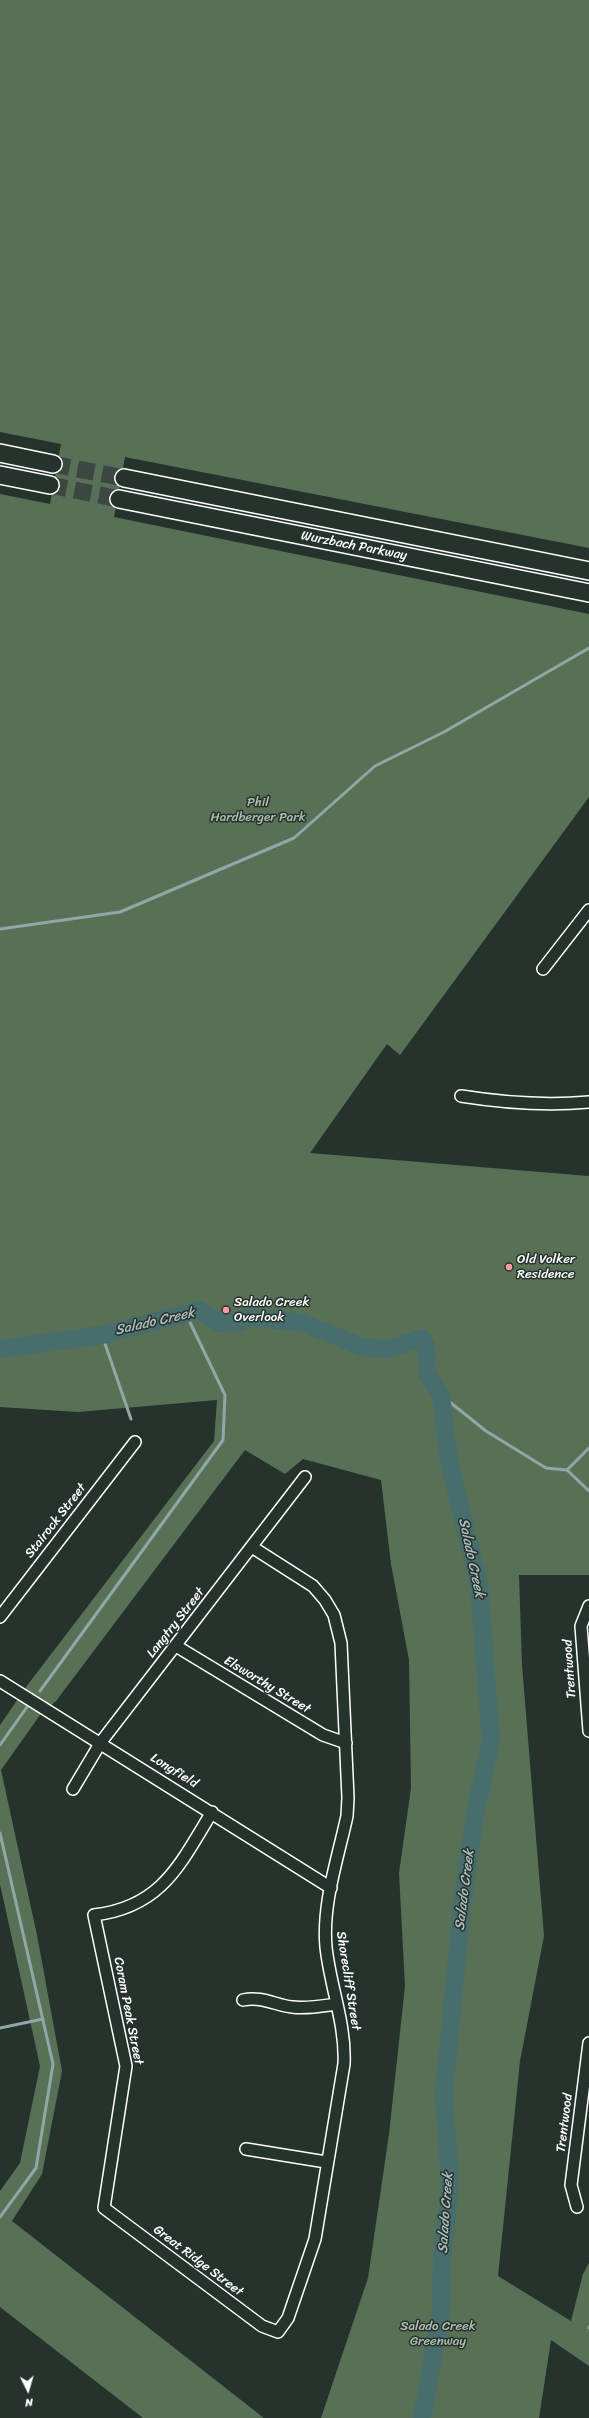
<!DOCTYPE html>
<style>
body{margin:0}
#map{position:relative;width:589px;height:2418px;overflow:hidden;background:#26332d;font-family:Sriracha,sans-serif}
canvas{display:block}
.north{position:absolute;left:8px;top:2370px;width:40px;height:40px;-webkit-text-stroke:3px #26332d;paint-order:stroke;rotate:175deg;font-size:11px;font-weight:700;line-height:16px;text-align:center;color:#fff}
.north::after{content:'';display:block;margin:auto;width:14px;height:18px;background:#fff;clip-path:polygon(50% 0,100% 100%,50% 72%,0 100%)}
</style>
<div id="map">
<canvas width="589" height="2418"></canvas>
<div class="north">N</div>
</div>
<script>
const ctx = document.querySelector('canvas').getContext('2d');
ctx.lineJoin = 'round';
function fillPath(path, color) { ctx.fillStyle = color; ctx.fill(path, 'evenodd'); }
function trace(path, color, width, dash) { ctx.strokeStyle = color; ctx.lineWidth = width; ctx.lineCap = dash ? 'butt' : 'round'; ctx.setLineDash(dash || []); ctx.stroke(path); }
function write(font, color, halo, rows, align = 'center') {
  ctx.font = font + ' Sriracha,sans-serif'; ctx.lineWidth = 3; ctx.setLineDash([]); ctx.textBaseline = 'middle'; ctx.strokeStyle = halo; ctx.fillStyle = color; for (const [text, x, y, turn = 0] of rows) {
    ctx.save(); ctx.translate(x, y); ctx.rotate((+turn || 0) * Math.PI / 180); ctx.textAlign = isNaN(turn) ? turn : align; if (halo) ctx.strokeText(text, 0, 0); ctx.fillText(text, 0, 0); ctx.restore();
  }
}
const green = new Path2D(`
 M 0,0 L 589,0 L 589,548 L 125,457 L 114,517 L 589,614 L 589,797 L 400,1055 L 387,1044 L 310,1153 L 589,1176 L 589,1575 L 519,1575 L 522,1665 L 544,1936 L 520,2061 L 498,2276 L 571,2321 L 583,2274 L 589,2263 L 589,2366 L 551,2340 L 539,2418 L 321,2418 L 368,2278 L 389,2134 L 405,1986 L 399,1873 L 411,1788 L 409,1660 L 391,1564 L 381,1480 L 303,1459 L 285,1474 L 245,1450 L 56,1701 L 40,1715 L 1,1770 L 37,1935 L 62,2071 L 42,2174 L 12,2221 L 264,2418 L 143,2418 L 0,2307 L 0,2191 L 20,2163 L 40,2066 L 0,1884 L 0,1725 L 29,1683 L 214,1441 L 217,1400 L 78,1412 L 0,1407 L 0,494 L 50,504 L 61,444 L 0,432 Z`);
const stream = new Path2D(`
 M 0,929 L 120,912 L 294,838 L 375,766 L 444,732 L 589,648
 M 102,1335 L 131,1419
 M 441,1395 L 486,1431 L 546,1468 L 567,1470 L 589,1491
 M 567,1470 L 589,1448
 M 40,1691 L 223,1440 L 225,1395 L 185,1312
 M 0,1745 L 27,1707
 M 0,1833 L 53,2064 L 36,2168 L 0,2217
 M 0,2028 L 43,2019
 M 589,2327 L 589,2328`);
const river = new Path2D(`
 M 0,1349 L 102,1335 L 199,1310 L 220,1323 L 240,1322 L 250,1317 L 303,1323 L 360,1346 L 386,1350 L 422,1338 L 426,1345 L 427,1358
 M 422,2418 L 441,2311 L 442,2259 L 450,2185 L 444,2092 L 462,1906 L 475,1814 L 491,1741 L 479,1584 L 449,1461 L 441,1395 L 427,1374 L 427,1369`);
const highwayTunnel = new Path2D(`
 M 53,464 L 124,478
 M 50,485 L 119,499`);
const minor = new Path2D(`
 M 543,969 L 589,910
 M 461,1096 C 505,1103 545,1106 589,1102
 M 589,1606 L 581,1626 L 589,1731
 M 0,1617 L 135,1442
 M 176,1646 L 323,1735 L 346,1743
 M 0,1681 L 331,1888
 M 73,1789 L 101,1742 L 305,1477
 M 212,1812 C 180,1864 162,1907 94,1915 L 126,2066 L 104,2208 L 262,2326 L 278,2332 L 288,2318 L 315,2239 L 344,2064 C 346,2024 330,1986 326,1947 C 322,1904 338,1858 347,1816 L 348,1798 L 341,1643 L 334,1615 L 325,1600 L 313,1586 L 252,1547
 M 243,2000 C 262,1996 275,2005 292,2007 C 307,2009 322,2006 337,2004
 M 246,2149 L 326,2162
 M 577,2207 L 571,2185 L 589,2043`);
const highway = new Path2D(`
 M 0,453 L 53,464
 M 0,475 L 50,485
 M 124,478 L 589,571
 M 119,499 L 589,593`);
const markers = [
 [509,1267,4,"#ff9aa2"],
 [226,1310,4,"#ff9aa2"]
];
const streetNames = [
 ["Wurzbach Parkway",354,546,11],
 ["Stairock Street",56,1521,-52],
 ["Langtry Street",176,1623,-52],
 ["Trentwood",570,1669,-94],
 ["Elsworthy Street",267,1685,31],
 ["Longfield",174,1771,32],
 ["Shorecliff Street",348,1981,81],
 ["Coram Peak Street",128,2011,79],
 ["Trentwood",565,2123,-83],
 ["Great Ridge Street",198,2261,37]
];
const parkNames = [
 ["Phil",258,803],
 ["Hardberger Park",258,818],
 ["Salado Creek",438,2327],
 ["Greenway",438,2342]
];
const poiNames = [
 ["Old Volker",517,1260],
 ["Residence",517,1275],
 ["Salado Creek",234,1303],
 ["Overlook",234,1318]
];
const waterNames = [
 ["Salado Creek",155,1322,-13],
 ["Salado Creek",471,1558,78],
 ["Salado Creek",465,1890,-83],
 ["Salado Creek",446,2213,-86]
];
fillPath(green, '#587156');
trace(stream, '#91a7a7', 3);
trace(river, '#486d6d', 18);
trace(highwayTunnel, '#3c4742', 17, [17, 8]);
trace(minor, '#fff', 14);
trace(highway, '#fff', 20);
trace(minor, '#26332d', 11);
trace(highway, '#26332d', 17);
for (const [x, y, r, color] of markers) { const dot = new Path2D(); dot.arc(x, y, r, 0, 2 * Math.PI); ctx.fillStyle = color; ctx.fill(dot); trace(dot, '#26332d', 1.5); }
write('13px', '#fff', '#26332d', streetNames);
write('13px', '#b4bfb3', '#26332d', parkNames);
write('13px', '#fff', '#26332d', poiNames, 'left');
write('italic 14px', '#adbdbd', '#26332d', waterNames);
</script>
